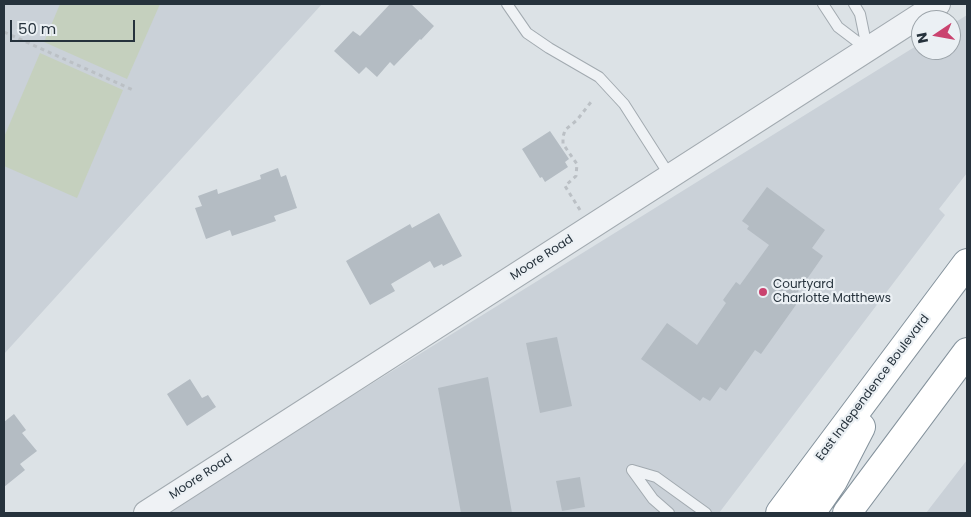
<!DOCTYPE html>
<style>
body{margin:0}
#map{position:relative;width:971px;height:517px;overflow:hidden;background:#dce2e6;font-family:Poppins,sans-serif}
canvas{display:block}
.frame{position:absolute;inset:0;border:5px solid #26323c;pointer-events:none}
.north{position:absolute;left:911px;top:10px;width:50px;height:50px;box-sizing:border-box;background:#ebf0f4;border:1px solid #9ca4aa;border-radius:50%;rotate:258deg;font-size:14px;font-weight:700;line-height:20px;text-align:center;color:#26323c}
.north::after{content:'';display:block;margin:auto;width:18px;height:22px;background:#ca436f;clip-path:polygon(50% 0,100% 100%,50% 72%,0 100%)}
.scale{position:absolute;left:10px;top:20px;width:125px;height:22px;box-sizing:border-box;border:2px solid #26323c;border-top:0;padding-left:6px;font-size:15px;line-height:18px;white-space:nowrap;color:#26323c;-webkit-text-stroke:4px #ebf0f4;paint-order:stroke}
</style>
<div id="map">
<canvas width="971" height="517"></canvas>
<div class="frame"></div>
<div class="north">N</div>
<div class="scale">50 m</div>
</div>
<script>
const ctx = document.querySelector('canvas').getContext('2d');
ctx.lineJoin = 'round';
function fillPath(path, color) { ctx.fillStyle = color; ctx.fill(path, 'evenodd'); }
function trace(path, color, width, dash) { ctx.strokeStyle = color; ctx.lineWidth = width; ctx.lineCap = dash ? 'butt' : 'round'; ctx.setLineDash(dash || []); ctx.stroke(path); }
function write(font, color, halo, rows, align = 'center') {
  ctx.font = font + ' Poppins,sans-serif'; ctx.lineWidth = 4.5; ctx.setLineDash([]); ctx.textBaseline = 'middle'; ctx.strokeStyle = halo; ctx.fillStyle = color; for (const [text, x, y, turn = 0] of rows) {
    ctx.save(); ctx.translate(x, y); ctx.rotate((+turn || 0) * Math.PI / 180); ctx.textAlign = isNaN(turn) ? turn : align; if (halo) ctx.strokeText(text, 0, 0); ctx.fillText(text, 0, 0); ctx.restore();
  }
}
const built = new Path2D(`
 M 4,4 L 322,4 L 4,354 Z
 M 967,15 L 967,173 L 939,209 L 945,215 L 719,513 L 167,513 L 281,440 L 921,43 L 921,50 L 951,50 L 951,25 Z
 M 967,460 L 967,513 L 926,513 Z`);
const green = new Path2D(`
 M 60,4 L 160,4 L 127,79 L 44,42 Z
 M 40,53 L 123,90 L 77,198 L 4,166 L 4,137 Z`);
const building = new Path2D(`
 M 390,4 L 411,4 L 434,26 L 421,40 L 420,39 L 394,66 L 390,62 L 377,77 L 366,67 L 359,74 L 334,51 L 353,31 L 360,36 Z
 M 550,131 L 569,159 L 565,162 L 568,167 L 545,182 L 542,177 L 540,178 L 522,149 Z
 M 278,168 L 281,177 L 286,175 L 297,208 L 274,216 L 276,221 L 232,236 L 230,230 L 206,239 L 195,208 L 202,206 L 198,196 L 217,189 L 218,194 L 261,179 L 260,175 Z
 M 767,187 L 825,230 L 812,248 L 823,256 L 793,299 L 798,302 L 761,354 L 755,350 L 726,391 L 720,387 L 710,401 L 703,397 L 700,401 L 641,359 L 667,323 L 697,345 L 726,303 L 723,300 L 736,282 L 740,285 L 769,245 L 747,229 L 749,226 L 742,221 Z
 M 439,213 L 462,256 L 443,266 L 442,264 L 434,268 L 430,261 L 391,284 L 395,291 L 370,305 L 346,261 L 410,224 L 412,228 Z
 M 557,337 L 572,406 L 540,413 L 526,343 Z
 M 488,377 L 512,513 L 461,513 L 438,388 Z
 M 190,379 L 202,398 L 208,395 L 216,407 L 187,426 L 167,394 Z
 M 14,414 L 26,430 L 22,433 L 37,451 L 20,464 L 25,470 L 4,487 L 4,422 Z
 M 580,477 L 585,507 L 562,511 L 556,481 Z`);
const path = new Path2D(`
 M 4,32 L 133,90
 M 580,210 L 565,186 L 576,176 L 577,164 L 563,144 L 563,137 L 565,130 L 577,120 L 591,102`);
const service = new Path2D(`
 M 507,4 L 527,33 L 549,48 L 599,77 L 624,104 L 670,176
 M 823,4 L 838,27 L 867,49
 M 854,4 L 860,14 L 867,48
 M 632,470 L 656,477 L 706,513
 M 632,470 L 653,499 L 669,513`);
const tertiary = new Path2D(`
 M 146,513 L 938,4`);
const trunk = new Path2D(`
 M 780,513 L 967,263
 M 811,513 L 833,481 L 861,427
 M 847,513 L 967,352`);
const markers = [
 [763,292,5,"#ca436f"]
];
const streetNames = [
 ["Moore Road",542,258,-33],
 ["East Independence Boulevard",873,388,-53],
 ["Moore Road",201,477,-33]
];
const poiNames = [
 ["Courtyard",773,285],
 ["Charlotte Matthews",773,299]
];
fillPath(built, '#cad1d8');
fillPath(green, '#c5d0be');
fillPath(building, '#b4bcc3');
trace(service, '#a2aab0', 12);
trace(tertiary, '#a2aab0', 26);
trace(trunk, '#84929c', 30);
trace(path, '#bbc0c5', 3, [4, 4]);
trace(service, '#eff2f5', 10);
trace(tertiary, '#eff2f5', 24);
trace(trunk, '#fff', 28);
for (const [x, y, r, color] of markers) { const dot = new Path2D(); dot.arc(x, y, r, 0, 2 * Math.PI); ctx.fillStyle = color; ctx.fill(dot); trace(dot, '#ebf0f4', 2); }
write('12px', '#26323c', '#ebf0f4', streetNames);
write('12px', '#26323c', '#ebf0f4', poiNames, 'left');
</script>
